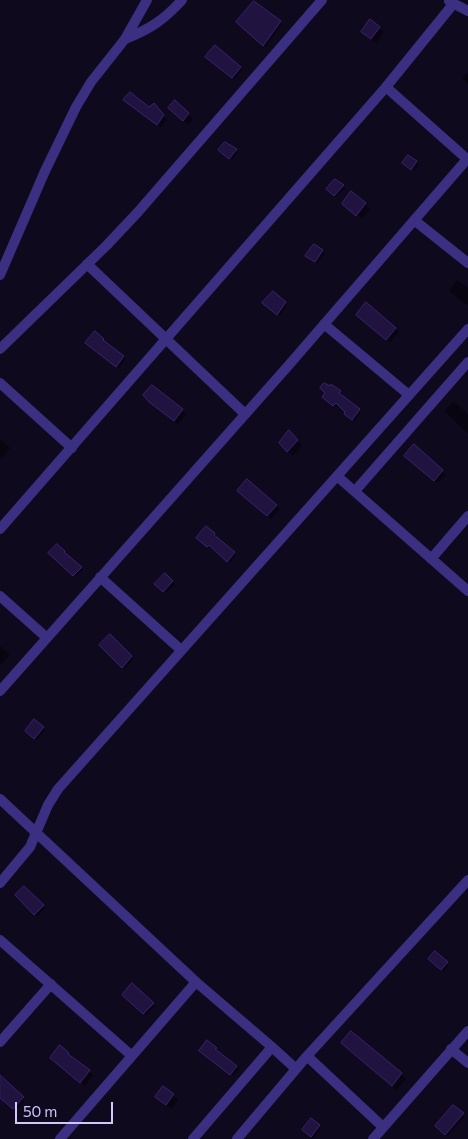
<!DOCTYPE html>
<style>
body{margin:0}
#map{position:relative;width:468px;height:1139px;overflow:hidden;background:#0f091e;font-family:Commissioner,sans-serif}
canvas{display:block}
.scale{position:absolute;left:15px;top:1102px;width:98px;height:22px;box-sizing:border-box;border:2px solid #d3c6ff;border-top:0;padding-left:6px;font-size:15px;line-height:18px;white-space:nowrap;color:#d3c6ff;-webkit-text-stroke:4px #0f091e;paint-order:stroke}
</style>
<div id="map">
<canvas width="468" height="1139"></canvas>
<div class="scale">50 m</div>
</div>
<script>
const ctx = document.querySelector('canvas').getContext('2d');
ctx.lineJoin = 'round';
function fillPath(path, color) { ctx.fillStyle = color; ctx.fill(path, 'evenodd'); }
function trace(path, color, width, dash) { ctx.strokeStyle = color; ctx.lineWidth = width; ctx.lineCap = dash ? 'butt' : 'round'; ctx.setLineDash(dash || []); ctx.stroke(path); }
const shadow = new Path2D(`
 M 254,2 L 282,24 L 266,47 L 250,34 Z
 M 379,27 L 384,32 L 376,43 L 368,36 Z
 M 215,47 L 242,70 L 235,79 L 209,59 Z
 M 468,72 L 468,84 L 462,78 Z
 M 175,102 L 193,119 L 188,125 L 175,113 Z
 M 129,103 L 149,109 L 158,109 L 167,120 L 161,127 Z
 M 220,150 L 236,150 L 238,152 L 232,160 Z
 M 409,156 L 419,164 L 414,171 L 406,165 Z
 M 336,180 L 345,188 L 336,197 L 328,189 Z
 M 365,204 L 370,209 L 362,219 L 349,209 Z
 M 314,245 L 325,253 L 317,264 L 309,258 Z
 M 457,280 L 468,288 L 468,306 L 449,291 Z
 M 273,293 L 287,305 L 280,316 L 266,305 Z
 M 367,304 L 399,332 L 390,342 L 361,318 Z
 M 95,333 L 105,342 L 104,343 L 126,359 L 119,368 L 88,345 Z
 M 340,392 L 342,394 L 340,396 L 361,412 L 355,421 L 348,416 L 347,412 L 338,404 L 336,407 L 325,399 Z
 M 453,401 L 468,414 L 468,434 L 445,411 Z
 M 155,406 L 182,410 L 186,414 L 178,424 Z
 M 289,432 L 302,446 L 293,456 L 280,443 Z
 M 0,439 L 10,448 L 2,458 L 0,456 Z
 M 414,445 L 446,475 L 438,483 L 409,460 Z
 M 247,480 L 280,509 L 271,519 L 242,494 Z
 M 206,528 L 216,536 L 215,538 L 236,555 L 230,563 L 212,546 L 210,548 L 198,538 Z
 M 57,546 L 83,570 L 75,577 L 50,553 Z
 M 165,574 L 175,584 L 166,593 L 156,584 Z
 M 110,636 L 133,659 L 125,669 L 101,645 Z
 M 0,646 L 10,655 L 1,665 L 0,664 Z
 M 43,728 L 45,730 L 37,740 L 29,733 Z
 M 24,888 L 45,908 L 37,916 L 17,895 Z
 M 435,953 L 449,965 L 444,971 L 430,959 Z
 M 132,985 L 155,1006 L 146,1015 L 124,995 Z
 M 351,1033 L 406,1079 L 397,1090 L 347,1047 Z
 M 207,1042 L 218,1051 L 217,1052 L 239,1069 L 233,1076 L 203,1053 Z
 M 60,1047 L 93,1075 L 85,1086 L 55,1062 Z
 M 0,1077 L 25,1100 L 16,1110 L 0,1095 Z
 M 164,1087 L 178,1100 L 172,1109 L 156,1097 Z
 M 454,1107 L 465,1116 L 448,1136 L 437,1126 Z
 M 319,1126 L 321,1128 L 314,1138 L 305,1132 Z`);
const building = new Path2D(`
 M 254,1 L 281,21 L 263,46 L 236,22 Z
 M 370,19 L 380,27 L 371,39 L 361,32 Z
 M 215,45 L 241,67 L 232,78 L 205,57 Z
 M 130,92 L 149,107 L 154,103 L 164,115 L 157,125 L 123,100 Z
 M 175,100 L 189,113 L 183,121 L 168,108 Z
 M 225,142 L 237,149 L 229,159 L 218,150 Z
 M 408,155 L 417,161 L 411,170 L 402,163 Z
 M 335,179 L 344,185 L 334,196 L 326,189 Z
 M 351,191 L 366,203 L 356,216 L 342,204 Z
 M 314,244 L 323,250 L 315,262 L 305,256 Z
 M 273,291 L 286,302 L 277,315 L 262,303 Z
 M 366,302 L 396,328 L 386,340 L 356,315 Z
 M 95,331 L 104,339 L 103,340 L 124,356 L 116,367 L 85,343 Z
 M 324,383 L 330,386 L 331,384 L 341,391 L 339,393 L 360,409 L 352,420 L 344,414 L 345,412 L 336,403 L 333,406 L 322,397 L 325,393 L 320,388 Z
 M 152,385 L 183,409 L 174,421 L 149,402 L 143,395 Z
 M 289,430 L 298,440 L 287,452 L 279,443 Z
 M 414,444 L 443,470 L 434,481 L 404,456 Z
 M 247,479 L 277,505 L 267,516 L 237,491 Z
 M 206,526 L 215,533 L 214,535 L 235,552 L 227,562 L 209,545 L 207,547 L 196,538 Z
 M 57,544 L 65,551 L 64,552 L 82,567 L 73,576 L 48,553 Z
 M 165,573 L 173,581 L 163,592 L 154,584 Z
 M 110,634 L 132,656 L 122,668 L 99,645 Z
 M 34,719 L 44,727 L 34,739 L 25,731 Z
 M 24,886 L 44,905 L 34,915 L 15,895 Z
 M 435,951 L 448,962 L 441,970 L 428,959 Z
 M 132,983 L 154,1003 L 143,1014 L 122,995 Z
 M 351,1031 L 402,1073 L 392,1086 L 341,1043 Z
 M 207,1040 L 217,1048 L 215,1049 L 237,1066 L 230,1075 L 199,1051 Z
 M 60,1045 L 69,1053 L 68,1054 L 90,1070 L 80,1083 L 50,1058 Z
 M 0,1075 L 24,1097 L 13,1109 L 0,1098 Z
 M 163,1086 L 174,1094 L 166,1105 L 155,1097 Z
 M 453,1105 L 464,1113 L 445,1135 L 435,1126 Z
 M 311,1118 L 320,1125 L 311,1137 L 302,1130 Z`);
const minor = new Path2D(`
 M 449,1 L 468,11
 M 125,39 C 150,29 164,20 182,0
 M 386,87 L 467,159
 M 414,220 L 468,263
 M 87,264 L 245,414
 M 0,275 L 45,171 L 76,107 L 91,82 L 125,39 L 147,0
 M 324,324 L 409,395
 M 0,349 L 107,245 L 138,212 L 322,0
 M 0,383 L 72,448
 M 337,476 L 468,591
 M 355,491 L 468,362
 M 0,529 L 386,87 L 454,3
 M 431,559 L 468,516
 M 100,577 L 181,650
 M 0,596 L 47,638
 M 0,691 L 288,366 L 468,158
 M 0,799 L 196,982 L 272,1047 L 193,1139
 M 0,883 L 30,847 L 48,805 L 58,789 L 468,329
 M 0,940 L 132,1056
 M 0,1042 L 51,984
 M 272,1047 L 296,1069
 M 451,1049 L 468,1063
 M 383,1127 L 307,1056 L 468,880
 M 60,1139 L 196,982
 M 237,1139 L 307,1056
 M 373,1139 L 468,1031`);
fillPath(shadow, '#0007');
fillPath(building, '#211340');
trace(building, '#3a236f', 1);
trace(minor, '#3b2f82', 10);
</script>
